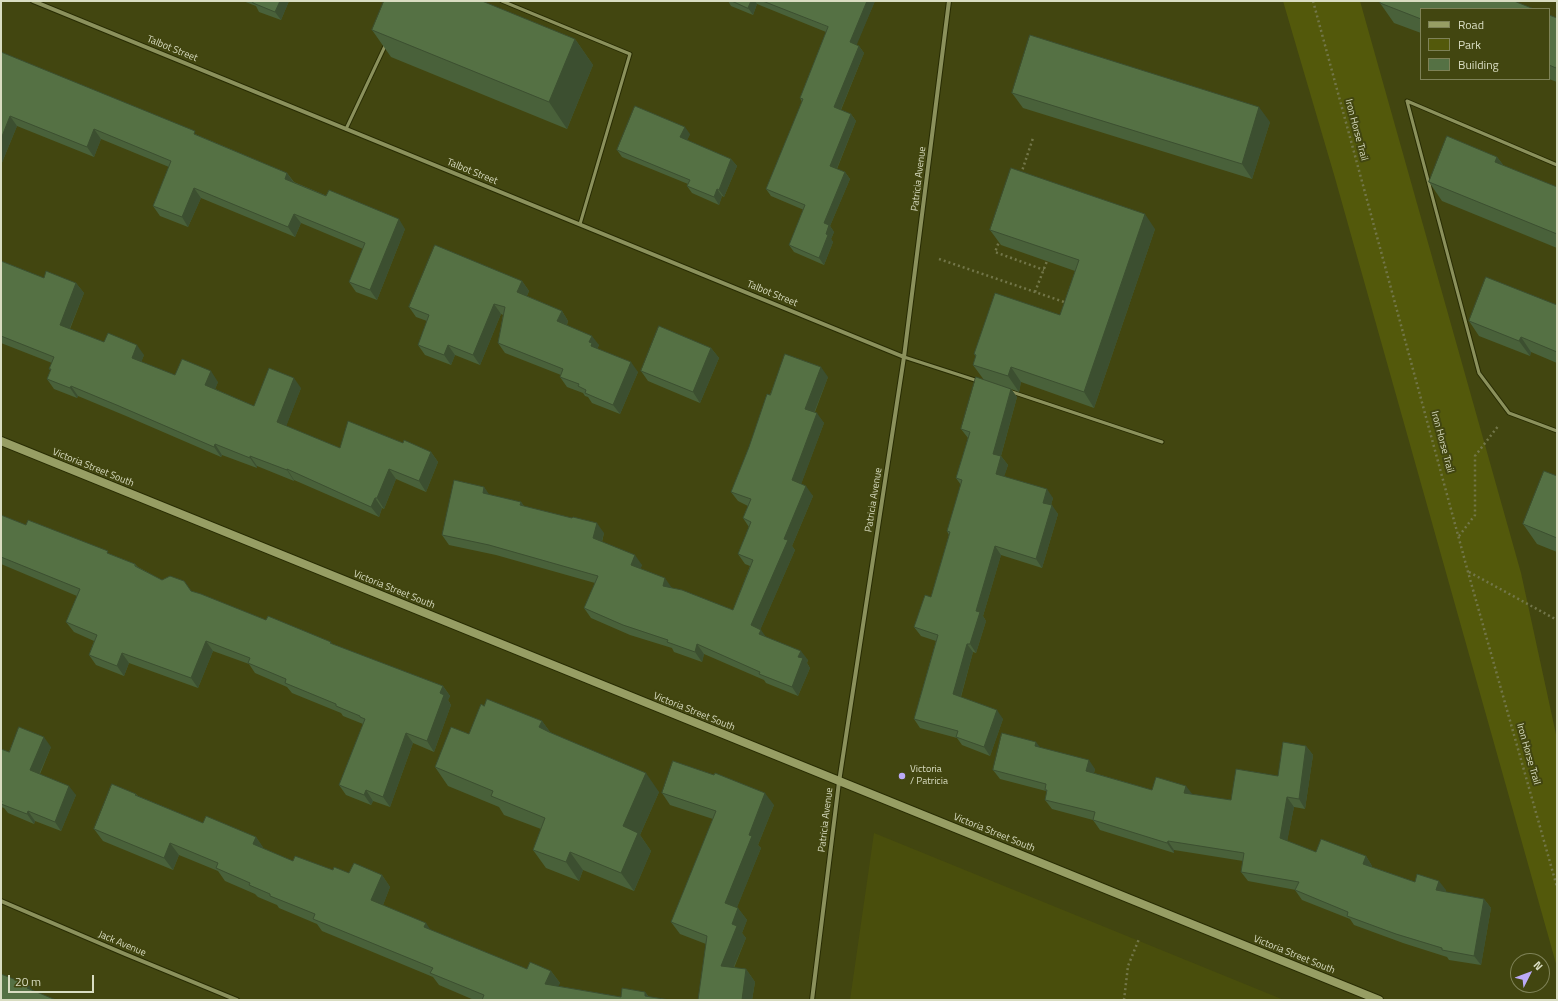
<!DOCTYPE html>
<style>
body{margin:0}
#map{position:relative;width:1558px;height:1001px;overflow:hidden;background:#424610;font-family:"Titillium Web",sans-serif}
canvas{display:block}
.frame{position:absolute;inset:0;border:2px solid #d9ddc2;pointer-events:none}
.legend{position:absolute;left:1420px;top:8px;width:130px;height:72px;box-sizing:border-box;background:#424610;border:1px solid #7e8257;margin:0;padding:5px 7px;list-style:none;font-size:12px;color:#d9ddc2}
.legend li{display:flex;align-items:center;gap:8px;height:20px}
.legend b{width:20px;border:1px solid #7e8257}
.north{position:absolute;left:1510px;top:953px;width:40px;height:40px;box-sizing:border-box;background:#424610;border:1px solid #7e8257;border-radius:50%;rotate:48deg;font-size:11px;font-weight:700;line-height:16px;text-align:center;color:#d9ddc2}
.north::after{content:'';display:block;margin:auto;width:14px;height:18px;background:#bbaaf6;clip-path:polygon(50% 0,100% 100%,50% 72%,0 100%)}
.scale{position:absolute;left:8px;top:975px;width:86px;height:18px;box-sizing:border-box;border:2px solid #d9ddc2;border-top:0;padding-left:5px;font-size:12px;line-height:14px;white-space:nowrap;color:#d9ddc2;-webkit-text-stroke:3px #424610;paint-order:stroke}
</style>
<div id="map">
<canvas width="1558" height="1001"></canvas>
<div class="frame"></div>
<ul class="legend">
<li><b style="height:5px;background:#979e64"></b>Road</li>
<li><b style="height:11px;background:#53590b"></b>Park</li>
<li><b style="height:11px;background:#557144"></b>Building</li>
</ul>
<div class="north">N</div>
<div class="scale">20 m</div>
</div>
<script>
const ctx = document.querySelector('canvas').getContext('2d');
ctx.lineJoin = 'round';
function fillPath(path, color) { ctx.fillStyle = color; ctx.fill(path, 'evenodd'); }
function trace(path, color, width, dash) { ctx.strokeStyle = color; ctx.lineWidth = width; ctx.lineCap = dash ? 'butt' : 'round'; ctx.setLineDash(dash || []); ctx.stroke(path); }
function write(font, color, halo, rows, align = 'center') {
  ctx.font = font + ' "Titillium Web",sans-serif'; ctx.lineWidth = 4; ctx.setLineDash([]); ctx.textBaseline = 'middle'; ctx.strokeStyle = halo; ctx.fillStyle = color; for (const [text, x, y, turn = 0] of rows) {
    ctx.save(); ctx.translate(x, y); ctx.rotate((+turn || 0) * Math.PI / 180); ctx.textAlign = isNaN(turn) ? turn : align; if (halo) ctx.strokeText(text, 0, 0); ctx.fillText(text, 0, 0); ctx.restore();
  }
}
const built = new Path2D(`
 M 874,833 L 1284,1000 L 850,1000 Z`);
const green = new Path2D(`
 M 1283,1 L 1360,1 L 1521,573 L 1557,739 L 1557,967 L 1335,178 Z`);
const path = new Path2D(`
 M 1313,1 L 1468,572 L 1557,887
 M 1021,174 L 1033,138
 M 1000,239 L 995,252 L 1044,270
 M 939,259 L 1067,303
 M 1035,292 L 1047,261
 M 1459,536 L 1475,515 L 1475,456 L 1499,425
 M 1469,572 L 1557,620
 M 1124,1000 L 1128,966 L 1139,939`);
const lane = new Path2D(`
 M 502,1 L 630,54 L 580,224
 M 1407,101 L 1479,373 L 1509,413 L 1557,431
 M 1407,101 L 1557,165
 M 346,129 L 386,44
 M 904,357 L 978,381
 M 1012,392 L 1162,442`);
const street = new Path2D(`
 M 33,1 L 904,357
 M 1,901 L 125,954 L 237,1000
 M 812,1000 L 839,782 L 904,357 L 949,1`);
const secondary = new Path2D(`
 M 1,441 L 1379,1000`);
const wall = new Path2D(`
 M 243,1 L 289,1 L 281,20 L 259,12 L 256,6 Z
 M 728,1 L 875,1 L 856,45 L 859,46 L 864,53 L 841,110 L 851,114 L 856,121 L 837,169 L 845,172 L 850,179 L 830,226 L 834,232 L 831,239 L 833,242 L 824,265 L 794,252 L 789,245 L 804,210 L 771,196 L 766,189 L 802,102 L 800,98 L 826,32 L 757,4 L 753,15 L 731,6 Z
 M 1380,3 L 1421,9 L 1421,33 L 1394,23 Z
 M 1549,15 L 1557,18 L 1557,82 L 1549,79 Z
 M 372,30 L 575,39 L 593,65 L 567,129 L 391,57 Z
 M 1,52 L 287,173 L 294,182 L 405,229 L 377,300 L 356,292 L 349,282 L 363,249 L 301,223 L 295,237 L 201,198 L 188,227 L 160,216 L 153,206 L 169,167 L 101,139 L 94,157 L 17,126 L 1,165 Z
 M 1012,93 L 1270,122 L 1252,179 L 1023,108 Z
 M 690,134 L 687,140 L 731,159 L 737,166 L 724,197 L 722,196 L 719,205 L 692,193 L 687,186 L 688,184 L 622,157 L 617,150 Z
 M 1497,157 L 1504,166 L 1557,187 L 1557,248 L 1442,201 L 1429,182 Z
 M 1155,229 L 1094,408 L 1021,382 L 1019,392 L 1011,389 L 1017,397 L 1001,456 L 1008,465 L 1004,476 L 1053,498 L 1051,505 L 1058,514 L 1042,568 L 1001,555 L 983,616 L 986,621 L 976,653 L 973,652 L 961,697 L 1003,719 L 990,756 L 962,745 L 957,738 L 920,728 L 914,719 L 936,641 L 921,636 L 914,627 L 931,597 L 949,535 L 947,531 L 961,485 L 956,478 L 968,438 L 961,429 L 984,380 L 973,365 L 976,357 L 974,354 L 1060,315 L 1075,271 L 1001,245 L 990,230 Z
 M 1,261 L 44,278 L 76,283 L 84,293 L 70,329 L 104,342 L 144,355 L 141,362 L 175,375 L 218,382 L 215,389 L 254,406 L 301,388 L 286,426 L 340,448 L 403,443 L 431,452 L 438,462 L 426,492 L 396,479 L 384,509 L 382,508 L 379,517 L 294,480 L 294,481 L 257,466 L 257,468 L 222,455 L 221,457 L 126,416 L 78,396 L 77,398 L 54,389 L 47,379 L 51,371 L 49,369 L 52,363 L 1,343 Z
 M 522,281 L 529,291 L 527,296 L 562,311 L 568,321 L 567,325 L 599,345 L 597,349 L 638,372 L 620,414 L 592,403 L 588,397 L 585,396 L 583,393 L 567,387 L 560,377 L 561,375 L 505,353 L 498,343 L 503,315 L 501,314 L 480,365 L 455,355 L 451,365 L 425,355 L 418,345 L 427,321 L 416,317 L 409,307 Z
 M 1557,305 L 1557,363 L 1531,352 L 1530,356 L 1479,336 L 1469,321 Z
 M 711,348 L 719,358 L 700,403 L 648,381 L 641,371 Z
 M 828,377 L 815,412 L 824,423 L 801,484 L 813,496 L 792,546 L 795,550 L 760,630 L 766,637 L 808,660 L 807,663 L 810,668 L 798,696 L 766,683 L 764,680 L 704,654 L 702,662 L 674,652 L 672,648 L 630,635 L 591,618 L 584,608 L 595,583 L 496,555 L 449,545 L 442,535 L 484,487 L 489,495 L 521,502 L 524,506 L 604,533 L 602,542 L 642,565 L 640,569 L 672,588 L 733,610 L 750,566 L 745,564 L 738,554 L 749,527 L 743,518 L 748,506 L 738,501 L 731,492 L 770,395 Z
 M 1557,476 L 1557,552 L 1537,544 L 1523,524 Z
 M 1,515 L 26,525 L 110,554 L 135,564 L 138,567 L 162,580 L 184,581 L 191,591 L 266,620 L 331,642 L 332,644 L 443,686 L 450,696 L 448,700 L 451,705 L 434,752 L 413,743 L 390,807 L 373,801 L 371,805 L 346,795 L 339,785 L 363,724 L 343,716 L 341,713 L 292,693 L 287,687 L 255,673 L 249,664 L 213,651 L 198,688 L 129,663 L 124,676 L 96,665 L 89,655 L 94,641 L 74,632 L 66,622 L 77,596 L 1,564 Z
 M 484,706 L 542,721 L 550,732 L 659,792 L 640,835 L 651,851 L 634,891 L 583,870 L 579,881 L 546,868 L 533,850 L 541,829 L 504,815 L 499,807 L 448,786 L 435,767 L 469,734 Z
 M 1306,746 L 1313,755 L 1305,809 L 1294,807 L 1287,841 L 1316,852 L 1366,856 L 1372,866 L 1372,867 L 1415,882 L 1446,890 L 1445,892 L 1484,899 L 1491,908 L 1481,965 L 1449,960 L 1447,957 L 1403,943 L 1354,925 L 1350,919 L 1302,900 L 1295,890 L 1296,890 L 1248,881 L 1241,872 L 1243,861 L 1174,850 L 1174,853 L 1100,830 L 1093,820 L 1052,809 L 1045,800 L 1047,793 L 1046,791 L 1000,779 L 993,770 L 1040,748 L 1095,769 L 1094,773 L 1152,790 L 1193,795 L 1231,800 L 1278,776 Z
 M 51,747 L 40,774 L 76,795 L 61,831 L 35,821 L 34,824 L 8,813 L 4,808 L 1,807 L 1,749 L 9,752 Z
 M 662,793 L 774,805 L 758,845 L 761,848 L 737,907 L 747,920 L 742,933 L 746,938 L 734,968 L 746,969 L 755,982 L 752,1000 L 706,944 L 680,934 L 671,922 L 713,819 L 670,805 Z
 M 136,794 L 138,796 L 203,823 L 256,837 L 264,849 L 293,861 L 349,873 L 382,875 L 390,887 L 383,905 L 430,930 L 527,969 L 551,971 L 560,983 L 558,986 L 621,997 L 645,992 L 649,997 L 670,1000 L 474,1000 L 439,985 L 433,977 L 322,931 L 317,924 L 279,908 L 277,905 L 258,897 L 255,894 L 225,881 L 218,871 L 179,855 L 173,870 L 103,841 L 94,829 Z`);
const shadedWall = new Path2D(`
 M 280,1 L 289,1 L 281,20 L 275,12 Z
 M 751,1 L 755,1 L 757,4 L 753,15 L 748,8 Z
 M 867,1 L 875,1 L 855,49 L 850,42 Z
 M 575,39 L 593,65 L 567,129 L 549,102 Z
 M 859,46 L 864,53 L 839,114 L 834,107 Z
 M 1259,107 L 1270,122 L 1252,179 L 1242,164 Z
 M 851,114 L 856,121 L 835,173 L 830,166 Z
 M 10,116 L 17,126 L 1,165 L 1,139 Z
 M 685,127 L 690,134 L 685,145 L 680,137 Z
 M 94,129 L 101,139 L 94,157 L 87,147 Z
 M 1497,157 L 1511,176 L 1495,162 Z
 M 731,159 L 737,166 L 724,197 L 719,190 Z
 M 845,172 L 850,179 L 830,226 L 834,232 L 831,239 L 833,242 L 824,265 L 819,258 L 826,234 L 824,223 Z
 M 287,173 L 294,183 L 285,179 Z
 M 194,188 L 201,198 L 188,227 L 182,217 Z
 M 717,189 L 722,196 L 719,205 L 714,197 Z
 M 294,214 L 301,223 L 295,237 L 288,227 Z
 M 1145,214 L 1155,229 L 1094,408 L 1084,392 Z
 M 399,219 L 405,229 L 377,300 L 370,290 Z
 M 522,281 L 529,291 L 524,302 L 517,292 Z
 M 76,283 L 84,293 L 67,335 L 60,325 Z
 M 494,304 L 501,314 L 480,365 L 473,355 Z
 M 562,311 L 568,321 L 564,331 L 557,321 Z
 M 592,336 L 599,345 L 597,349 L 591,346 L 589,342 Z
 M 1521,337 L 1531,352 L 1530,356 L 1519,341 Z
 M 137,345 L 144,355 L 139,368 L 132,358 Z
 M 448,345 L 455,355 L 451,365 L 444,355 Z
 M 711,348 L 719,358 L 700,403 L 693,392 Z
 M 631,362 L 638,372 L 620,414 L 613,405 Z
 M 821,367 L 828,377 L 812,418 L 805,409 Z
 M 1011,367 L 1021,382 L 1019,392 L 1008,376 Z
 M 211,371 L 218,382 L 213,395 L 205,385 Z
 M 294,378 L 301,388 L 284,432 L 277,422 Z
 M 71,386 L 78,396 L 77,398 L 70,388 Z
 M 1011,389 L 1017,397 L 999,463 L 993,454 Z
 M 817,413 L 824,423 L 799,490 L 792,480 Z
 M 215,444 L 222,455 L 221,457 L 214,447 Z
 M 431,452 L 438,462 L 426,492 L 419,481 Z
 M 250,456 L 257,466 L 257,468 L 250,458 Z
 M 1001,456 L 1008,465 L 1002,483 L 996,474 Z
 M 287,469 L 294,480 L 294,481 L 287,470 Z
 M 389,469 L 396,479 L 384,509 L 377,498 Z
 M 806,486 L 813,496 L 792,546 L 795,550 L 758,635 L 751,625 L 784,539 Z
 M 484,487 L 491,497 L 483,493 Z
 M 1047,489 L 1053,498 L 1049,512 L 1043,503 Z
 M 375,498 L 382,508 L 379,517 L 371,507 Z
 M 521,502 L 528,512 L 520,505 Z
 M 1052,505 L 1058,514 L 1042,568 L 1036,559 Z
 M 597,523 L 604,533 L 600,548 L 593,538 Z
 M 995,546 L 1001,555 L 983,616 L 986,621 L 976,653 L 970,644 L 976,611 Z
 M 635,555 L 642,565 L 638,575 L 631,565 Z
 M 665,578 L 672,588 L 670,595 L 663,586 Z
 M 761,630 L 768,640 L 759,634 Z
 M 206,641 L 213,651 L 198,688 L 191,678 Z
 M 697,644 L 704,654 L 702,662 L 695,652 Z
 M 967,644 L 973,652 L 959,703 L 953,694 Z
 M 801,651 L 808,660 L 807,663 L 810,668 L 798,696 L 792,687 L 798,657 Z
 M 122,653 L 129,663 L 124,676 L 117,666 Z
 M 443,686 L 450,696 L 448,700 L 451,705 L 434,752 L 427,741 L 440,693 Z
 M 997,710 L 1003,719 L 990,756 L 984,747 Z
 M 542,721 L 555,739 L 539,727 Z
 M 406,733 L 413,743 L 390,807 L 383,797 Z
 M 44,737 L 51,747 L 37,779 L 30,770 Z
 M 1036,742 L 1043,751 L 1035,746 Z
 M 1306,746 L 1313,755 L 1305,809 L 1299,799 Z
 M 1089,760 L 1095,769 L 1092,780 L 1086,771 Z
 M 646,773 L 659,792 L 640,835 L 651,851 L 634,891 L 621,873 L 623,826 Z
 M 69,786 L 76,795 L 61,831 L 55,822 Z
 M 1186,786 L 1193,795 L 1184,793 Z
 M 366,790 L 373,801 L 371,805 L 364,795 Z
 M 765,793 L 774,805 L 758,845 L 761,848 L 734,915 L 725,903 L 749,835 Z
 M 1287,797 L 1294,807 L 1286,847 L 1280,838 Z
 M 28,811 L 35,821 L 34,824 L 27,814 Z
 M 256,837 L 264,849 L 253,844 Z
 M 1168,841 L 1174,850 L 1174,853 L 1167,843 Z
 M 170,843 L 179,855 L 173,870 L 164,858 Z
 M 570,852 L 583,870 L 579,881 L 566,862 Z
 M 1366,856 L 1372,866 L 1370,873 L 1363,864 Z
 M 382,875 L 390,887 L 380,913 L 371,900 Z
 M 1439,881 L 1446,890 L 1443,900 L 1436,890 Z
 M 1484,899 L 1491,908 L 1481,965 L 1474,956 Z
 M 738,908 L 747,920 L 742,933 L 746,938 L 729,978 L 721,966 L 732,924 Z
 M 426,923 L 434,935 L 424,927 Z
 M 746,969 L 755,982 L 752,1000 L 742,1000 Z
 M 551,971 L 560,983 L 554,997 L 545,984 Z
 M 29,985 L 36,996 L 27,988 Z
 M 645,992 L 651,1000 L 645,996 Z`);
const building = new Path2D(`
 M 254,1 L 280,1 L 275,12 L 253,3 Z
 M 384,1 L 482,1 L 575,39 L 549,102 L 372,30 Z
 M 732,1 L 751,1 L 748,8 Z
 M 763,1 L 867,1 L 850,42 L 859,46 L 834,107 L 851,114 L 830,166 L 845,172 L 824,223 L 829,225 L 826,234 L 828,235 L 819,258 L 789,245 L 805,205 L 766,189 L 803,99 L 800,98 L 828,27 Z
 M 1381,1 L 1514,1 L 1534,9 L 1421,9 L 1421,19 L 1380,3 Z
 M 1549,15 L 1557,18 L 1557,64 L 1556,68 L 1549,65 Z
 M 1030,35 L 1259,107 L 1242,164 L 1012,93 Z
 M 1,52 L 195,131 L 194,134 L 287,173 L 285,179 L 326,196 L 329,190 L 399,219 L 370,290 L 349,282 L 365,243 L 294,214 L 288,227 L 194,188 L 182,217 L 153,206 L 171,161 L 94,129 L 87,147 L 10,116 L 1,139 Z
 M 635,106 L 685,127 L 680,137 L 731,159 L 719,190 L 717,189 L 714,197 L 687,186 L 690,180 L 617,150 Z
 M 1447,136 L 1497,157 L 1495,162 L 1557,187 L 1557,234 L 1429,182 Z
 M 1011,168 L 1145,214 L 1084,392 L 1011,367 L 1008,376 L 973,365 L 976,355 L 974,354 L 995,293 L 1060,315 L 1079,260 L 990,230 Z
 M 435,245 L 522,281 L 517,292 L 562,311 L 557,321 L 592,336 L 589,342 L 592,343 L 591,346 L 631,362 L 613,405 L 585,393 L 586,390 L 578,386 L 579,384 L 560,377 L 563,369 L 498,343 L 505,307 L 494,304 L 473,355 L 448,345 L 444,355 L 418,345 L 429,315 L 409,307 Z
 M 1,261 L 44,278 L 46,271 L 76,283 L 60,325 L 104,342 L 108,333 L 137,345 L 132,358 L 175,375 L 182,359 L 211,371 L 205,385 L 254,406 L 269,368 L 294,378 L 277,422 L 340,448 L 348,421 L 403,443 L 404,440 L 431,452 L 419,481 L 389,469 L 377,498 L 375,498 L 371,507 L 287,469 L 287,470 L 250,456 L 250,458 L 215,444 L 214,447 L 119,406 L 71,386 L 70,388 L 47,379 L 51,369 L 49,369 L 54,357 L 1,336 Z
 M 1486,277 L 1557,305 L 1557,352 L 1521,337 L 1519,341 L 1469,321 Z
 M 659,326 L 711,348 L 693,392 L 641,371 Z
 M 785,354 L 821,367 L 805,409 L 817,413 L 792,480 L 806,486 L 784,539 L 788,540 L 751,625 L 761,630 L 759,634 L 801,651 L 798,657 L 803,658 L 792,687 L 759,674 L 760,672 L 697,644 L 695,652 L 667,642 L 668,640 L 623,625 L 584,608 L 598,576 L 489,545 L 442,535 L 454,480 L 484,487 L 483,493 L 521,502 L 520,505 L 572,518 L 573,517 L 597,523 L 593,538 L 635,555 L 631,565 L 665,578 L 663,586 L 682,590 L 733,610 L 753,560 L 738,554 L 751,522 L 743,518 L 751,499 L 731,492 L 749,447 L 767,394 L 770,395 Z
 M 976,377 L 1011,389 L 993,454 L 1001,456 L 996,474 L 1047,489 L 1043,503 L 1052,505 L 1036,559 L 995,546 L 976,611 L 980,612 L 970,644 L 967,644 L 953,694 L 997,710 L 984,747 L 956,737 L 958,731 L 914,719 L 938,635 L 914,627 L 925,595 L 931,597 L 950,532 L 947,531 L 962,480 L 956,478 L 970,432 L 961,429 Z
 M 1544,471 L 1557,476 L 1557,538 L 1523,524 Z
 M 1,515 L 26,525 L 28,520 L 108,551 L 107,553 L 135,564 L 135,566 L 162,580 L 170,576 L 184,581 L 191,591 L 201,594 L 266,620 L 268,616 L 331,642 L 330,643 L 443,686 L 440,693 L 444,695 L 427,741 L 406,733 L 383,797 L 366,790 L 364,795 L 339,785 L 365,719 L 360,717 L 360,716 L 336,706 L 336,704 L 285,683 L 286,679 L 248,663 L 250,658 L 206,641 L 191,678 L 122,653 L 117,666 L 89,655 L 97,635 L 66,622 L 80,589 L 1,557 Z
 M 487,699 L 542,721 L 539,727 L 549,732 L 646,773 L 623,826 L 638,833 L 621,873 L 570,852 L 566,862 L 533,850 L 545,818 L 491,796 L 493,791 L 435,767 L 451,727 L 469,734 L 481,704 L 484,706 Z
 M 19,727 L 44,737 L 30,770 L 69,786 L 55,822 L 28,811 L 27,814 L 1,804 L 2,801 L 1,800 L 1,749 L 9,752 Z
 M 1002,733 L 1036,742 L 1035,746 L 1089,760 L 1086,771 L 1152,790 L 1156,777 L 1186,786 L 1184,793 L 1231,800 L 1236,769 L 1278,776 L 1283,742 L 1306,746 L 1299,799 L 1287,797 L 1280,838 L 1316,852 L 1321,839 L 1366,856 L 1363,864 L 1415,882 L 1417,874 L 1439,881 L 1436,890 L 1484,899 L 1474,956 L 1442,950 L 1442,948 L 1396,934 L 1347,916 L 1348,912 L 1295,890 L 1299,882 L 1241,872 L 1244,853 L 1168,841 L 1167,843 L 1093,820 L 1095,812 L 1045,800 L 1047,790 L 1045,790 L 1046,784 L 993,770 Z
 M 673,761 L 714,775 L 715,773 L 765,793 L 749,835 L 752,836 L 725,903 L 738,908 L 732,924 L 737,926 L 721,966 L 746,969 L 742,1000 L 698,1000 L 707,936 L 671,922 L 716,811 L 662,793 Z
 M 112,784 L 136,794 L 135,795 L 203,823 L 206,816 L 256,837 L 253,844 L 293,861 L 295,856 L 333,870 L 334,867 L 349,873 L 354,863 L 382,875 L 371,900 L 426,923 L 424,927 L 527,969 L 530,962 L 551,971 L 545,984 L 621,997 L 622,988 L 645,992 L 645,996 L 670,1000 L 482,1000 L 484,995 L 430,973 L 433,968 L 313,919 L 315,914 L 270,896 L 270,894 L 249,885 L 250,883 L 216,868 L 218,863 L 170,843 L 164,858 L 94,829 Z
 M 1,974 L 29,985 L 27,988 L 56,1000 L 1,1000 Z`);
const markers = [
 [902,776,4,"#bbaaf6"]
];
const streetNames = [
 ["Talbot Street",172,49,22],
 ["Iron Horse Trail",1356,130,75],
 ["Talbot Street",472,172,22],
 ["Patricia Avenue",919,179,-83],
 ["Talbot Street",772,294,22],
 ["Iron Horse Trail",1442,442,75],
 ["Victoria Street South",93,468,22],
 ["Patricia Avenue",874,500,-81],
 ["Victoria Street South",394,590,22],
 ["Victoria Street South",694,712,22],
 ["Iron Horse Trail",1528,754,74],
 ["Patricia Avenue",826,820,-83],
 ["Victoria Street South",994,833,22],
 ["Jack Avenue",122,944,23],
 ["Victoria Street South",1294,955,22]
];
const poiNames = [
 ["Victoria",910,770],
 ["/ Patricia",910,782]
];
fillPath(built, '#494e0c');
fillPath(green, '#53590b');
trace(lane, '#282c03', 5);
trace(street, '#282c03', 6);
trace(secondary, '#282c03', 10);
trace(path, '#727649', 2.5, [2, 3]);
trace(lane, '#8b915c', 3);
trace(street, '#8b915c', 4);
trace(secondary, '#979e64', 8);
fillPath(wall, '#49613a');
fillPath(shadedWall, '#3c4f30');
fillPath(building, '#557144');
trace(building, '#3c4f30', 1);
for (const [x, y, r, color] of markers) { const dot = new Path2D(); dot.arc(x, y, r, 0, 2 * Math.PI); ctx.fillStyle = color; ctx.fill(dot); trace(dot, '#424610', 1.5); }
write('10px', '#d9ddc2', '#424610', streetNames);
write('10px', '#d9ddc2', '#424610', poiNames, 'left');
</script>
